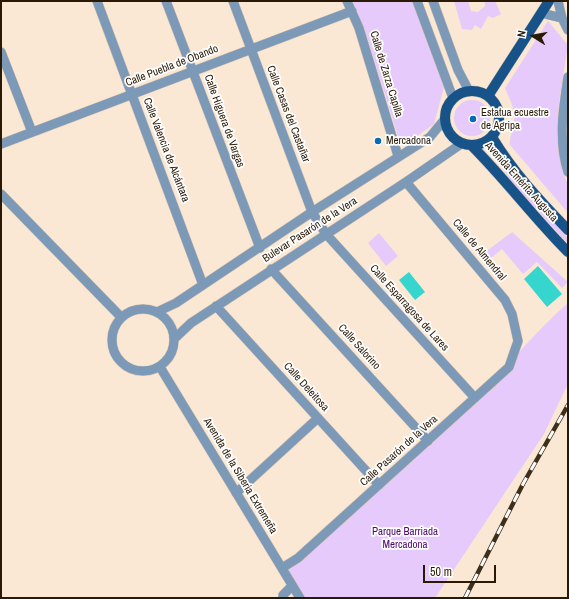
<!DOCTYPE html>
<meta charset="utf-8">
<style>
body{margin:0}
#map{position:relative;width:569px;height:599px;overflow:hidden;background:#fae8d4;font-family:"Archivo Narrow",sans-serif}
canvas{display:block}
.frame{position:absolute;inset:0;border:2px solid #291905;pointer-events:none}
.north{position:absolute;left:513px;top:16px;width:40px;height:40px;-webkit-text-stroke:3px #fff;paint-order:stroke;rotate:281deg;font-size:11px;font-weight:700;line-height:16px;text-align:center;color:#291905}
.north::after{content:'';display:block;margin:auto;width:14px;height:18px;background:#291905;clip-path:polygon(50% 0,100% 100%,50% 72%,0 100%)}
.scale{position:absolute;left:423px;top:565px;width:73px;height:18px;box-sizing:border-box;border:2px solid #291905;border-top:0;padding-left:5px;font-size:12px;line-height:14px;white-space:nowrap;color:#291905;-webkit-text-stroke:3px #fff;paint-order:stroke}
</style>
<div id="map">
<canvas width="569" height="599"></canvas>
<div class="frame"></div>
<div class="north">N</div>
<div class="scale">50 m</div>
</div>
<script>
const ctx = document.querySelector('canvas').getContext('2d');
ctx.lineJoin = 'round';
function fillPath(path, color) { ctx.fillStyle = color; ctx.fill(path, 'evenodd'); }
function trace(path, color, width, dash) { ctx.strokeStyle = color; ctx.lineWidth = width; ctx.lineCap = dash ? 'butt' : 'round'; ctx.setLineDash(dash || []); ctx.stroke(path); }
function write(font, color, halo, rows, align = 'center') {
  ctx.font = font + ' "Archivo Narrow",sans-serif'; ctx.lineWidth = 3.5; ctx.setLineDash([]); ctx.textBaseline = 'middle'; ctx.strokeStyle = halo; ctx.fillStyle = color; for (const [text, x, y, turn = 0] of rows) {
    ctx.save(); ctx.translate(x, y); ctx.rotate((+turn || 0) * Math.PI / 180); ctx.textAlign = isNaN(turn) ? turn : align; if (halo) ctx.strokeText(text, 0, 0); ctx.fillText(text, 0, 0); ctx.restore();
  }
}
const green = new Path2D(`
 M 353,1 L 413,1 L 444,87 L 434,124 L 406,144 L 400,143 L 367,37 Z
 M 454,1 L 468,1 L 471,11 L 478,12 L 485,6 L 485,1 L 495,1 L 501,14 L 493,18 L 488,16 L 481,29 L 475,25 L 472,30 L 462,29 Z
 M 548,21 L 568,45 L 559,102 L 557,137 L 562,169 L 568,185 L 568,213 L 510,145 C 509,138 513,131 514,123 C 516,110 510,100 505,88 Z
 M454 118a18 18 0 1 1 36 0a18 18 0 1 1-36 0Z
 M 490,149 L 492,149 L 522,189 L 568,238 L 568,244 L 520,192 L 489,151 Z
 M 512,232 L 568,282 L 562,288 L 537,262 L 523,274 L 502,249 L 486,262 L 480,256 Z
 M 379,233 L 398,256 L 386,266 L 368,243 Z
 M 568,303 L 568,384 L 566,388 L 544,434 L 435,598 L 300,598 L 282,568 C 343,509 413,458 475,399 C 507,368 534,332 568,303 Z`);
const water = new Path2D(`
 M 538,266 L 562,294 L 547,307 L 524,279 Z
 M 409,272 L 425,292 L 415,300 L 399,280 Z`);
const street = new Path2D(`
 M 97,1 L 203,285
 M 166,1 L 260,248
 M 233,1 L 312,212 L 326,234 L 475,398
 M 347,1 L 359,28 L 398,156
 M 417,1 L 453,98
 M 433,1 L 458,70 L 469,91
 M 558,1 L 562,18 L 568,30
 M 541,13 L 562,18
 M 1,52 L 32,132
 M 568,77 C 563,109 558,141 568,172
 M 1,144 L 352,11
 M 1,194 L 121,317
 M 271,269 L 428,441
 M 216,306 L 379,485
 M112 340a31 31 0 1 1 62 0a31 31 0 1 1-62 0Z
 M 157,312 L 176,303 L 312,212 L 430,137 L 444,120
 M 174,339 L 191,323 L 406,182 L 461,144
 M 160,367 L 300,598
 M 236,493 L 318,418
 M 282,568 L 298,558 L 509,367 L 518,341 L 512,314 L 505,300 L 406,182
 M 283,598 L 283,595 L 292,586`);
const primary = new Path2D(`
 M445 118a27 27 0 1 1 54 0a27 27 0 1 1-54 0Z
 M 488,96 L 549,1
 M 492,137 C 513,172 540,201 568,230
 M 472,146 C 506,180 534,218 568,252`);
const rail = new Path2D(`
 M 465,598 L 523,484 L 568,405`);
const markers = [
 [473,119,4,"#0869b5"],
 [378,141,4,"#0869b5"]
];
const streetNames = [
 ["Calle Puebla de Obando",172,66,-21],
 ["Calle de Zarza Capilla",386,74,73],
 ["Calle Casas del Castañar",288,114,69],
 ["Calle Higuera de Vargas",224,121,70],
 ["Calle Valencia de Alcántara",166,150,69],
 ["Avenida Emérita Augusta",521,182,48],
 ["Bulevar Pasarón de la Vera",310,230,-33],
 ["Calle de Almendral",479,250,50],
 ["Calle Esparragosa de Lares",409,308,48],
 ["Calle Salorino",359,347,48],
 ["Calle Deleitosa",306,387,48],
 ["Calle Pasarón de la Vera",399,451,-42],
 ["Avenida de la Siberia Extremeña",240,476,59]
];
const poiNames = [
 ["Estatua ecuestre",481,113],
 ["de Agripa",481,126],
 ["Mercadona",386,141]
];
const parkNames = [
 ["Parque Barriada",405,532],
 ["Mercadona",405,545]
];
fillPath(green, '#e7cafc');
fillPath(water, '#36d6cf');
trace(street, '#d4c3af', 10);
trace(primary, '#d4c3af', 11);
trace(street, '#7c99b8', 9);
trace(primary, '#175389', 10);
trace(rail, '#3f2e1a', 4.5);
trace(rail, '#fff', 3, [9]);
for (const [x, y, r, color] of markers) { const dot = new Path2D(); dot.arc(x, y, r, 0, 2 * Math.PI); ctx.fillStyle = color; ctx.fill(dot); trace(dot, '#fff', 1.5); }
write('11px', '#291905', '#fff', streetNames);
write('11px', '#291905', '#fff', poiNames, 'left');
write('11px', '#4d076e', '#fff', parkNames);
</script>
